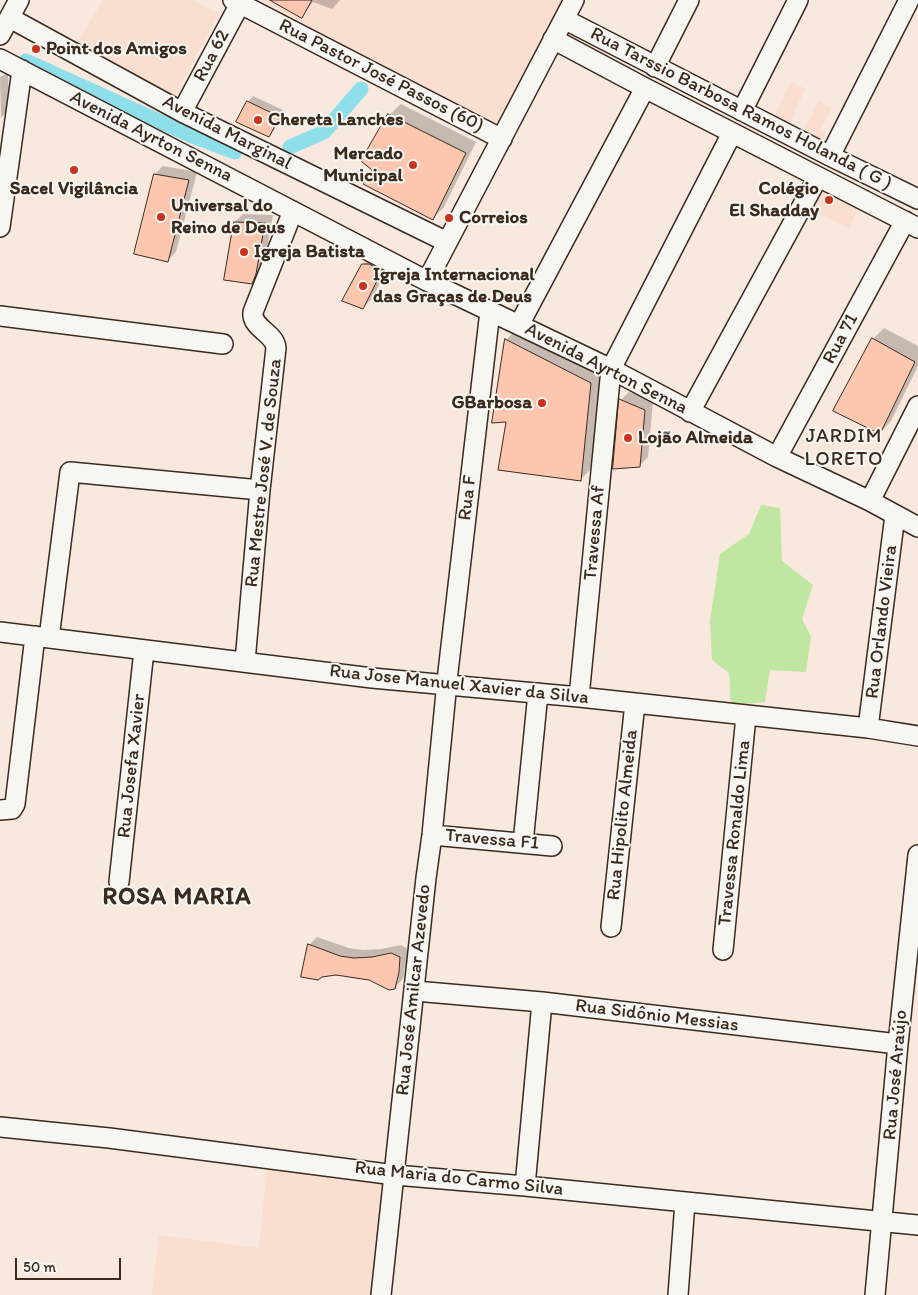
<!DOCTYPE html>
<meta charset="utf-8">
<style>
body{margin:0}
#map{position:relative;width:918px;height:1295px;overflow:hidden;background:#f8e8de;font-family:Itim,sans-serif}
canvas{display:block}
.scale{position:absolute;left:15px;top:1258px;width:106px;height:22px;box-sizing:border-box;border:2px solid #3b2a1e;border-top:0;padding-left:6px;font-size:15px;line-height:18px;white-space:nowrap;color:#3b2a1e;-webkit-text-stroke:4px #f6f6f2;paint-order:stroke}
</style>
<div id="map">
<canvas width="918" height="1295"></canvas>
<div class="scale">50 m</div>
</div>
<script>
const ctx = document.querySelector('canvas').getContext('2d');
ctx.lineJoin = 'round';
function fillPath(path, color) { ctx.fillStyle = color; ctx.fill(path, 'evenodd'); }
function trace(path, color, width, dash) { ctx.strokeStyle = color; ctx.lineWidth = width; ctx.lineCap = dash ? 'butt' : 'round'; ctx.setLineDash(dash || []); ctx.stroke(path); }
function write(font, color, halo, rows, align = 'center') {
  ctx.font = font + ' Itim,sans-serif'; ctx.lineWidth = 4; ctx.setLineDash([]); ctx.textBaseline = 'middle'; ctx.strokeStyle = halo; ctx.fillStyle = color; for (const [text, x, y, turn = 0] of rows) {
    ctx.save(); ctx.translate(x, y); ctx.rotate((+turn || 0) * Math.PI / 180); ctx.textAlign = isNaN(turn) ? turn : align; if (halo) ctx.strokeText(text, 0, 0); ctx.fillText(text, 0, 0); ctx.restore();
  }
}
const built = new Path2D(`
 M 103,0 L 193,0 L 219,14 L 175,96 L 76,45 Z
 M 261,0 L 563,0 L 499,130 Z
 M 791,81 L 805,89 L 789,124 L 774,118 Z
 M 819,101 L 832,108 L 821,129 L 826,132 L 822,140 L 804,131 Z
 M 822,191 L 858,210 L 849,228 L 812,210 Z
 M 268,1161 L 384,1174 L 372,1295 L 152,1295 L 159,1235 L 259,1248 Z`);
const green = new Path2D(`
 M 761,505 L 780,508 L 782,561 L 813,585 L 802,619 L 811,636 L 806,672 L 770,670 L 765,702 L 731,705 L 729,673 L 712,660 L 710,621 L 720,554 L 749,534 Z`);
const shadow = new Path2D(`
 M 282,0 L 340,0 L 332,9 L 313,2 L 302,16 Z
 M 8,73 L 9,109 L 1,118 L 0,77 Z
 M 253,96 L 285,111 L 274,130 L 268,136 L 248,102 Z
 M 401,104 L 476,142 L 444,207 L 432,219 L 374,170 L 389,115 Z
 M 163,166 L 197,172 L 176,252 L 167,261 L 155,174 Z
 M 243,214 L 273,215 L 264,264 L 260,274 L 251,283 L 235,222 Z
 M 372,256 L 390,262 L 372,299 L 363,307 L 363,265 Z
 M 884,328 L 918,346 L 918,366 L 891,421 L 880,433 L 873,339 Z
 M 517,329 L 601,372 L 592,468 L 580,480 L 507,421 L 506,340 Z
 M 629,392 L 653,401 L 648,457 L 639,466 L 621,400 Z
 M 317,937 L 349,948 L 363,950 L 381,949 L 401,945 L 408,949 L 403,979 L 394,988 L 309,945 Z`);
const canal = new Path2D(`
 M 26,61 L 192,136 L 235,152
 M 290,147 L 324,132 L 361,89`);
const building = new Path2D(`
 M 270,0 L 312,0 L 302,18 Z
 M 247,101 L 280,117 L 269,137 L 236,122 Z
 M 388,114 L 466,153 L 433,220 L 363,184 L 372,170 L 361,161 Z
 M 154,174 L 189,180 L 168,262 L 134,254 Z
 M 234,222 L 265,223 L 256,274 L 252,284 L 224,280 Z
 M 362,264 L 369,264 L 382,271 L 363,309 L 342,301 Z
 M 872,338 L 915,362 L 880,434 L 833,411 Z
 M 505,339 L 591,383 L 581,481 L 498,470 L 506,422 L 492,423 Z
 M 619,399 L 645,410 L 640,467 L 613,469 Z
 M 308,944 L 340,956 L 354,958 L 372,957 L 391,953 L 400,957 L 399,972 L 395,989 L 389,990 L 369,980 L 336,975 L 322,977 L 318,980 L 301,977 Z`);
const minor = new Path2D(`
 M 233,0 L 502,139
 M 10,18 L 182,112 L 447,242
 M 564,19 L 830,156 L 918,199
 M 0,35 L 19,0
 M 553,39 L 645,88 L 918,228
 M 0,59 L 427,281 L 611,369 L 777,457 L 870,501 L 918,527
 M 655,67 L 689,0
 M 742,111 L 798,0
 M 182,112 L 242,0
 M 830,156 L 909,0
 M 0,227 L 22,70
 M 427,281 L 574,0
 M 0,316 L 223,344
 M 519,325 L 645,88
 M 690,412 L 818,177
 M 777,457 L 905,221
 M 870,501 L 918,406
 M 0,632 L 372,678 L 579,697 L 868,728 L 918,736
 M 49,638 L 70,472 L 260,490
 M 245,662 L 260,490 L 276,348 C 275,333 251,328 253,312 L 293,211
 M 579,697 L 611,369 L 732,133
 M 868,728 L 895,515
 M 0,810 L 12,809 L 15,804 L 35,636
 M 432,835 L 552,846
 M 523,843 L 538,693
 M 119,882 L 144,650
 M 611,927 L 635,703
 M 723,950 L 746,716
 M 415,991 L 542,1002 L 898,1044
 M 0,1127 L 109,1138 L 395,1175 L 525,1186 L 918,1225
 M 525,1186 L 542,1002
 M 381,1295 L 426,878 L 432,835 L 448,672 L 490,311
 M 678,1295 L 685,1202
 M 875,1295 L 898,1044 L 918,855`);
const markers = [
 [36,49,5,"#c8321e"],
 [258,120,5,"#c8321e"],
 [413,165,5,"#c8321e"],
 [74,170,5,"#c8321e"],
 [829,200,5,"#c8321e"],
 [161,217,5,"#c8321e"],
 [449,218,5,"#c8321e"],
 [244,252,5,"#c8321e"],
 [363,286,5,"#c8321e"],
 [542,403,5,"#c8321e"],
 [628,438,5,"#c8321e"]
];
const poiNames = [
 ["Point dos Amigos",46,49],
 ["Chereta Lanches",268,120],
 ["Mercado",403,154,"right"],
 ["Municipal",403,176,"right"],
 ["Sacel Vigilância",74,189,"center"],
 ["Colégio",819,189,"right"],
 ["El Shadday",819,211,"right"],
 ["Universal do",171,206],
 ["Reino de Deus",171,228],
 ["Correios",459,218],
 ["Igreja Batista",254,252],
 ["Igreja Internacional",373,275],
 ["das Graças de Deus",373,297],
 ["GBarbosa",532,403,"right"],
 ["Lojão Almeida",638,438]
];
const streetNames = [
 ["Rua 62",212,56,-62],
 ["Rua Pastor José Passos (60)",381,76,27],
 ["Rua Tarssio Barbosa Ramos Holanda ( G )",741,109,27],
 ["Avenida Marginal",227,133,27],
 ["Avenida Ayrton Senna",151,137,27],
 ["Rua 71",841,339,-62],
 ["Avenida Ayrton Senna",606,369,27],
 ["Rua Mestre José V. de Souza",264,473,-84],
 ["Rua F",468,498,-83],
 ["Travessa Af",595,533,-85],
 ["Rua Orlando Vieira",882,622,-83],
 ["Rua Jose Manuel Xavier da Silva",459,685,6],
 ["Rua Josefa Xavier",132,766,-84],
 ["Rua Hipolito Almeida",623,815,-84],
 ["Travessa Ronaldo Lima",735,833,-84],
 ["Travessa F1",492,840,5],
 ["Rua José Amilcar Azevedo",414,990,-84],
 ["Rua Sidônio Messias",657,1016,7],
 ["Rua José Araújo",896,1075,-85],
 ["Rua Maria do Carmo Silva",459,1179,6]
];
const neighbourhoodNames = [
 ["JARDIM",844,437],
 ["LORETO",844,460]
];
const districtNames = [
 ["ROSA MARIA",177,898]
];
fillPath(built, '#faded0');
fillPath(green, '#c0e7a1');
fillPath(shadow, '#0003');
trace(canal, '#8edfe9', 15);
fillPath(building, '#fdc7af');
trace(building, '#3b2a1e', 1);
trace(minor, '#3b2a1e', 22);
trace(minor, '#f6f6f2', 19);
for (const [x, y, r, color] of markers) { const dot = new Path2D(); dot.arc(x, y, r, 0, 2 * Math.PI); ctx.fillStyle = color; ctx.fill(dot); trace(dot, '#f6f6f2', 2); }
write('bold 19px', '#3b2a1e', '#f6f6f2', poiNames, 'left');
write('19px', '#3b2a1e', '#f6f6f2', streetNames);
ctx.letterSpacing = '1px';
write('20px', '#3b2a1e', '#f6f6f2', neighbourhoodNames);
ctx.letterSpacing = '0px';
ctx.letterSpacing = '1px';
write('bold 24px', '#3b2a1e', '#f6f6f2', districtNames);
ctx.letterSpacing = '0px';
</script>
